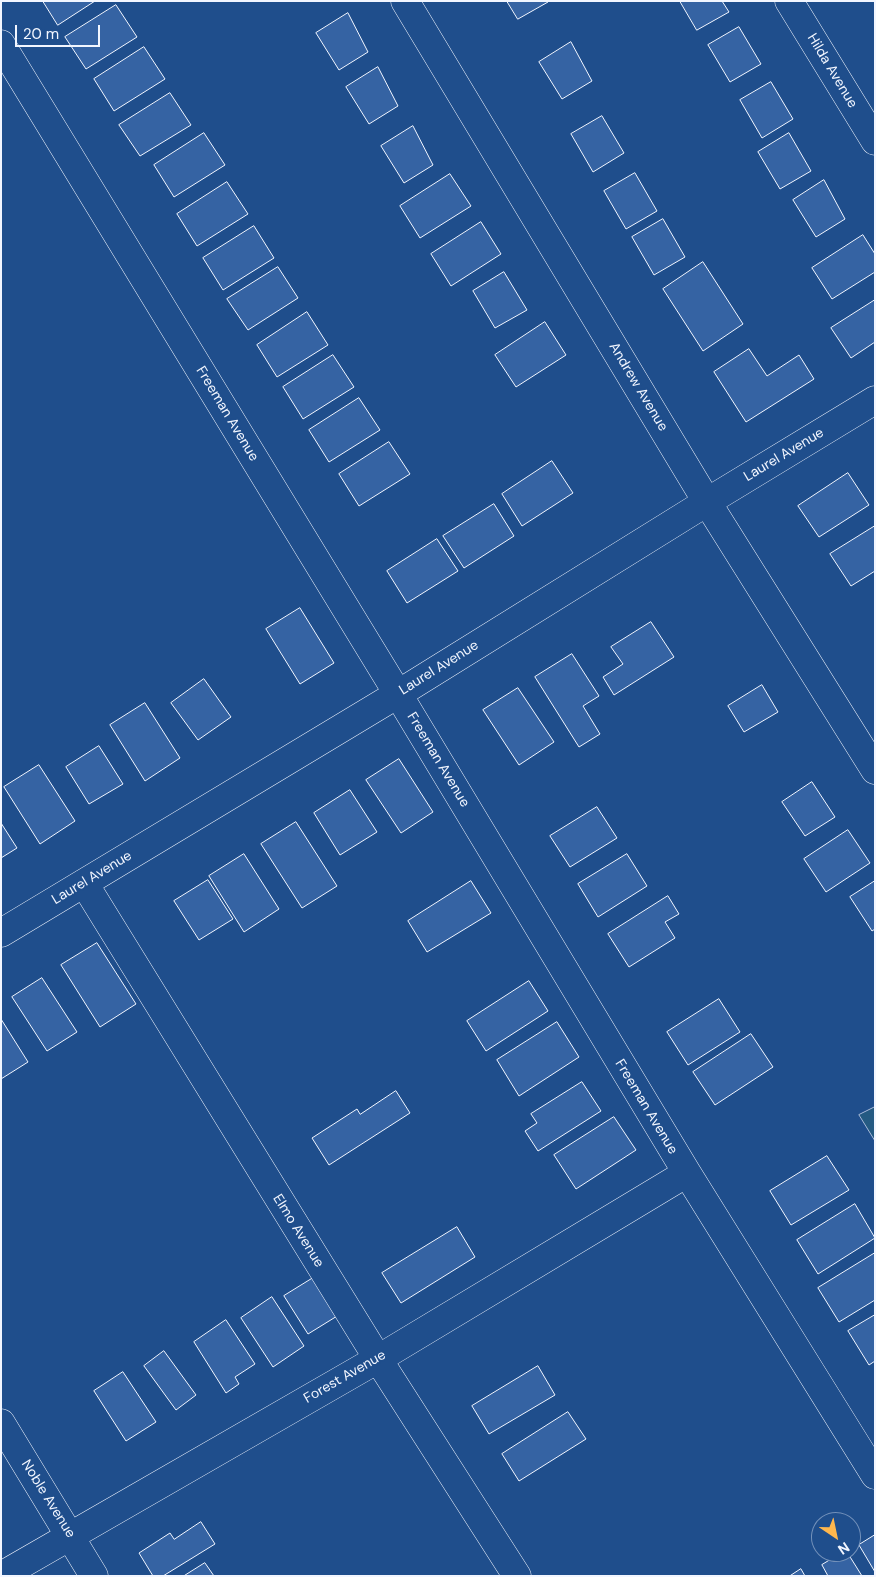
<!DOCTYPE html>
<style>
body{margin:0}
#map{position:relative;width:876px;height:1577px;overflow:hidden;background:#1f4e8c;font-family:"DM Sans",sans-serif}
canvas{display:block}
.frame{position:absolute;inset:0;border:2px solid #f2f6ff;pointer-events:none}
.north{position:absolute;left:811px;top:1512px;width:50px;height:50px;box-sizing:border-box;background:#1f4e8c;border:1px solid #7391ba;border-radius:50%;rotate:146deg;font-size:14px;font-weight:700;line-height:20px;text-align:center;color:#f2f6ff}
.north::after{content:'';display:block;margin:auto;width:18px;height:22px;background:#ffb74d;clip-path:polygon(50% 0,100% 100%,50% 72%,0 100%)}
.scale{position:absolute;left:15px;top:25px;width:85px;height:22px;box-sizing:border-box;border:2px solid #f2f6ff;border-top:0;padding-left:6px;font-size:15px;line-height:18px;white-space:nowrap;color:#f2f6ff;-webkit-text-stroke:4px #1f4e8c;paint-order:stroke}
</style>
<div id="map">
<canvas width="876" height="1577"></canvas>
<div class="frame"></div>
<div class="north">N</div>
<div class="scale">20 m</div>
</div>
<script>
const ctx = document.querySelector('canvas').getContext('2d');
ctx.lineJoin = 'round';
function fillPath(path, color) { ctx.fillStyle = color; ctx.fill(path, 'evenodd'); }
function trace(path, color, width, dash) { ctx.strokeStyle = color; ctx.lineWidth = width; ctx.lineCap = dash ? 'butt' : 'round'; ctx.setLineDash(dash || []); ctx.stroke(path); }
function write(font, color, halo, rows, align = 'center') {
  ctx.font = font + ' "DM Sans",sans-serif'; ctx.lineWidth = 4; ctx.setLineDash([]); ctx.textBaseline = 'middle'; ctx.strokeStyle = halo; ctx.fillStyle = color; for (const [text, x, y, turn = 0] of rows) {
    ctx.save(); ctx.translate(x, y); ctx.rotate((+turn || 0) * Math.PI / 180); ctx.textAlign = isNaN(turn) ? turn : align; if (halo) ctx.strokeText(text, 0, 0); ctx.fillText(text, 0, 0); ctx.restore();
  }
}
const green = new Path2D(`
 M 875,1107 L 875,1141 L 859,1115 Z`);
const building = new Path2D(`
 M 43,1 L 95,1 L 58,25 Z
 M 507,1 L 548,1 L 548,2 L 518,19 Z
 M 680,1 L 722,1 L 729,12 L 697,30 Z
 M 116,5 L 137,37 L 86,69 L 65,37 Z
 M 348,13 L 368,52 L 339,70 L 316,33 Z
 M 739,27 L 761,64 L 730,82 L 708,45 Z
 M 571,42 L 592,81 L 562,99 L 539,62 Z
 M 144,47 L 165,79 L 114,111 L 94,79 Z
 M 378,67 L 398,106 L 369,124 L 346,87 Z
 M 771,82 L 793,119 L 762,138 L 740,100 Z
 M 170,93 L 191,125 L 140,156 L 119,125 Z
 M 602,116 L 624,153 L 593,172 L 571,134 Z
 M 413,126 L 433,165 L 404,183 L 381,146 Z
 M 204,133 L 225,165 L 174,197 L 154,165 Z
 M 789,133 L 811,171 L 780,189 L 758,152 Z
 M 635,173 L 657,211 L 626,229 L 604,191 Z
 M 450,174 L 471,206 L 420,238 L 400,206 Z
 M 824,180 L 845,219 L 816,237 L 793,200 Z
 M 227,182 L 248,214 L 197,246 L 177,214 Z
 M 663,219 L 685,257 L 654,275 L 632,237 Z
 M 481,222 L 501,254 L 451,286 L 431,254 Z
 M 254,226 L 274,258 L 223,290 L 203,258 Z
 M 863,235 L 875,254 L 875,272 L 832,299 L 812,268 Z
 M 703,262 L 743,324 L 703,351 L 663,289 Z
 M 278,267 L 298,298 L 248,330 L 227,299 Z
 M 504,272 L 527,310 L 495,328 L 473,291 Z
 M 875,300 L 875,342 L 851,358 L 831,328 Z
 M 307,312 L 328,345 L 277,377 L 257,345 Z
 M 545,322 L 566,355 L 516,387 L 495,355 Z
 M 749,349 L 767,376 L 799,355 L 814,379 L 746,422 L 714,372 Z
 M 333,355 L 354,387 L 303,419 L 283,387 Z
 M 359,398 L 380,430 L 329,462 L 309,430 Z
 M 389,442 L 410,474 L 359,506 L 339,474 Z
 M 552,461 L 573,493 L 522,526 L 502,494 Z
 M 848,473 L 869,505 L 819,537 L 798,506 Z
 M 494,504 L 514,536 L 464,568 L 443,536 Z
 M 875,526 L 875,571 L 851,586 L 830,554 Z
 M 437,539 L 458,571 L 407,603 L 387,571 Z
 M 300,608 L 334,663 L 300,684 L 266,629 Z
 M 651,622 L 674,657 L 614,695 L 603,677 L 623,664 L 611,647 Z
 M 572,654 L 599,696 L 583,706 L 600,734 L 579,747 L 535,677 Z
 M 204,679 L 231,717 L 198,740 L 171,703 Z
 M 762,685 L 778,712 L 744,732 L 728,706 Z
 M 518,688 L 554,742 L 519,765 L 483,710 Z
 M 145,703 L 180,758 L 145,781 L 110,725 Z
 M 99,746 L 123,784 L 89,804 L 66,767 Z
 M 399,759 L 433,812 L 401,833 L 366,780 Z
 M 39,765 L 75,821 L 40,844 L 4,787 Z
 M 812,782 L 835,817 L 805,836 L 782,802 Z
 M 350,790 L 377,832 L 340,855 L 314,813 Z
 M 597,807 L 617,838 L 570,867 L 550,836 Z
 M 296,822 L 337,886 L 302,908 L 261,844 Z
 M 1,823 L 17,848 L 1,858 Z
 M 848,830 L 870,863 L 826,892 L 804,859 Z
 M 244,854 L 279,909 L 244,932 L 209,876 Z
 M 627,854 L 647,886 L 598,917 L 578,884 Z
 M 208,880 L 233,919 L 199,940 L 174,901 Z
 M 471,881 L 491,913 L 427,952 L 408,921 Z
 M 875,881 L 875,929 L 872,931 L 850,897 Z
 M 668,896 L 679,914 L 665,922 L 675,938 L 629,967 L 608,934 Z
 M 97,943 L 136,1004 L 100,1027 L 61,965 Z
 M 42,978 L 77,1032 L 47,1051 L 12,997 Z
 M 529,981 L 548,1011 L 486,1051 L 467,1021 Z
 M 719,999 L 740,1032 L 688,1065 L 667,1032 Z
 M 1,1019 L 28,1062 L 1,1079 Z
 M 557,1022 L 579,1057 L 519,1096 L 497,1060 Z
 M 751,1034 L 773,1067 L 715,1105 L 693,1072 Z
 M 582,1082 L 601,1111 L 538,1151 L 525,1131 L 537,1123 L 531,1114 Z
 M 396,1091 L 410,1113 L 329,1165 L 312,1138 L 357,1109 L 360,1114 Z
 M 614,1117 L 636,1150 L 576,1189 L 554,1155 Z
 M 827,1156 L 849,1190 L 791,1225 L 770,1191 Z
 M 855,1204 L 875,1238 L 818,1274 L 797,1240 Z
 M 457,1227 L 475,1257 L 401,1303 L 382,1273 Z
 M 875,1253 L 875,1300 L 839,1322 L 818,1288 Z
 M 318,1275 L 342,1313 L 308,1334 L 284,1296 Z
 M 272,1297 L 304,1346 L 273,1367 L 241,1318 Z
 M 875,1315 L 875,1361 L 869,1365 L 848,1331 Z
 M 226,1320 L 255,1364 L 235,1377 L 239,1384 L 226,1393 L 194,1342 Z
 M 164,1351 L 196,1395 L 176,1410 L 144,1366 Z
 M 538,1366 L 555,1395 L 489,1434 L 472,1406 Z
 M 123,1372 L 156,1422 L 126,1441 L 94,1391 Z
 M 568,1412 L 586,1439 L 519,1481 L 502,1454 Z
 M 201,1522 L 215,1544 L 163,1576 L 153,1576 L 139,1553 L 170,1533 L 174,1539 Z
 M 875,1535 L 875,1572 L 859,1545 Z
 M 843,1552 L 847,1552 L 862,1576 L 828,1576 L 822,1565 Z
 M 205,1563 L 214,1576 L 184,1576 Z
 M 801,1569 L 805,1576 L 790,1576 Z`);
const minor = new Path2D(`
 M 405,1 L 707,502 L 875,770
 M 789,1 L 875,141
 M 1,44 L 398,694 L 687,1173 L 875,1475
 M 84,883 L 378,1359 L 517,1576
 M 1,933 L 398,694 L 707,502 L 875,400
 M 1,1423 L 94,1576
 M 1,1576 L 378,1359 L 687,1173`);
const streetNames = [
 ["Hilda Avenue",832,71,59],
 ["Andrew Avenue",638,387,59],
 ["Freeman Avenue",227,414,59],
 ["Laurel Avenue",784,455,-31],
 ["Laurel Avenue",439,668,-32],
 ["Freeman Avenue",438,760,59],
 ["Laurel Avenue",92,878,-31],
 ["Freeman Avenue",646,1107,59],
 ["Elmo Avenue",298,1231,58],
 ["Forest Avenue",345,1377,-30],
 ["Noble Avenue",48,1499,58]
];
fillPath(green, '#245a82');
trace(green, '#a8bbd7', 1);
fillPath(building, '#3563a3');
trace(building, '#f2f6ff', 1);
trace(minor, '#f2f6ff', 29);
trace(minor, '#1f4e8c', 28);
write('14px', '#f2f6ff', '#1f4e8c', streetNames);
</script>
